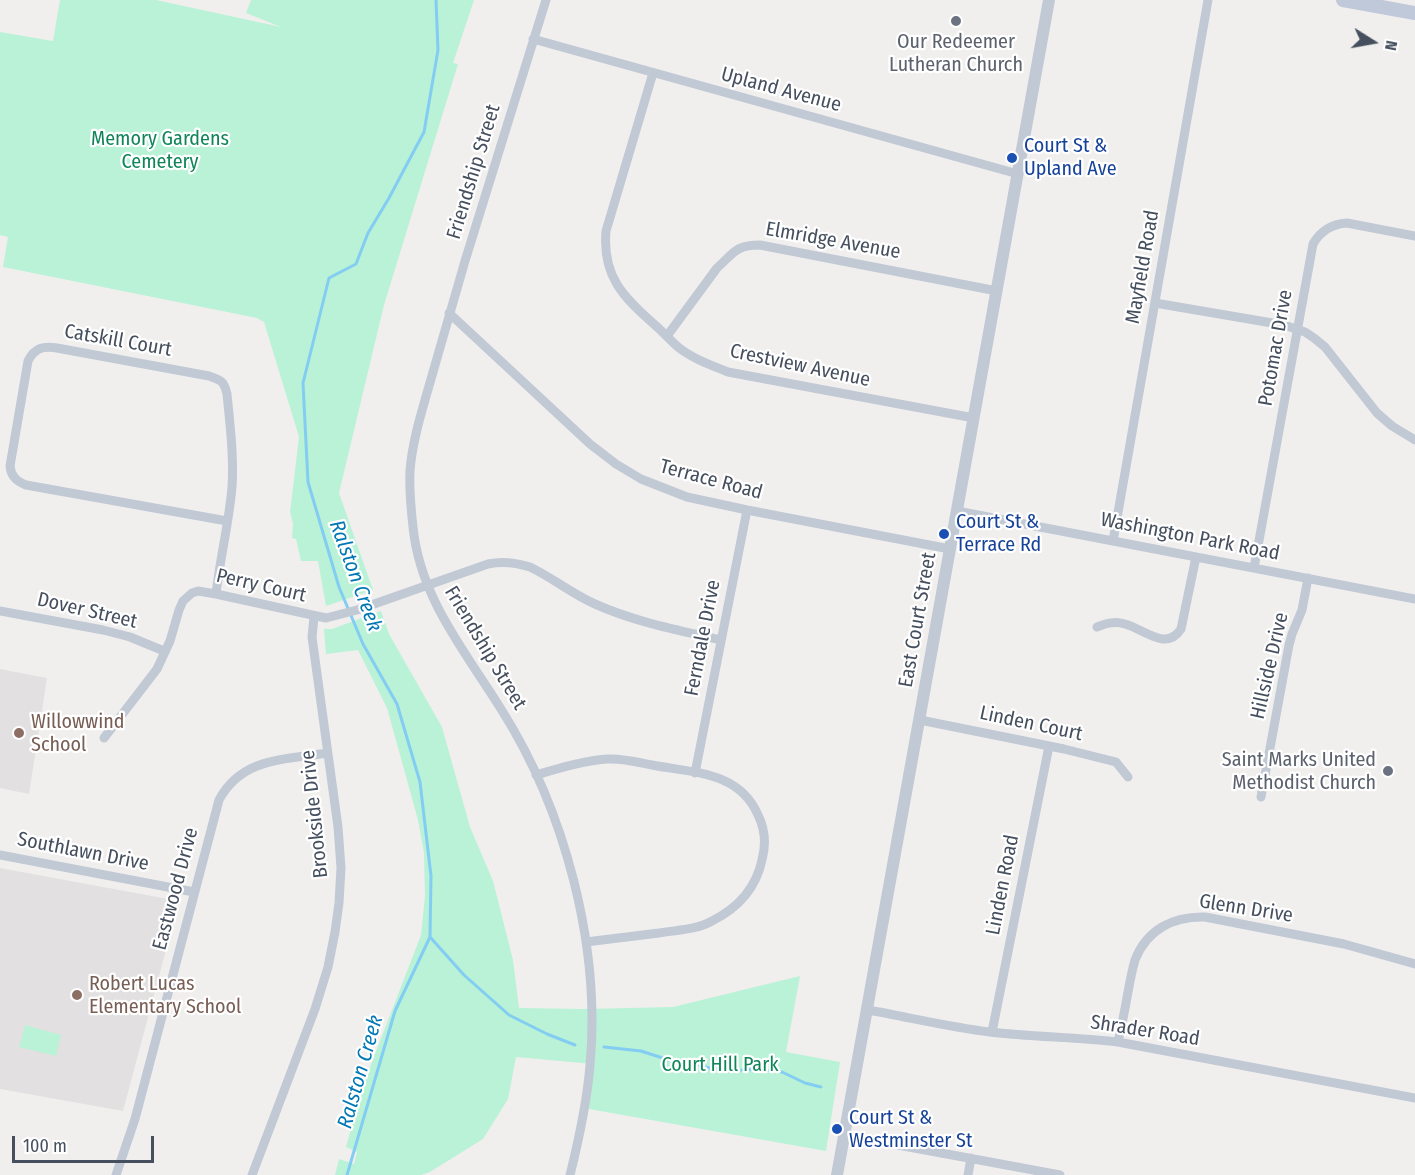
<!DOCTYPE html>
<style>
body{margin:0}
#map{position:relative;width:1415px;height:1175px;overflow:hidden;background:#f1efee;font-family:"Fira Sans Condensed",sans-serif}
canvas{display:block}
.north{position:absolute;left:1343px;top:12px;width:60px;height:60px;-webkit-text-stroke:4px #fff;paint-order:stroke;rotate:101deg;font-size:16px;font-weight:700;line-height:24px;text-align:center;color:#454f5e}
.north::after{content:'';display:block;margin:auto;width:21px;height:27px;background:#454f5e;clip-path:polygon(50% 0,100% 100%,50% 72%,0 100%)}
.scale{position:absolute;left:12px;top:1136px;width:142px;height:27px;box-sizing:border-box;border:3px solid #454f5e;border-top:0;padding-left:8px;font-size:18px;line-height:21px;white-space:nowrap;color:#454f5e;-webkit-text-stroke:4px #fff;paint-order:stroke}
</style>
<div id="map">
<canvas width="1415" height="1175"></canvas>
<div class="north">N</div>
<div class="scale">100 m</div>
</div>
<script>
const ctx = document.querySelector('canvas').getContext('2d');
ctx.lineJoin = 'round';
function fillPath(path, color) { ctx.fillStyle = color; ctx.fill(path, 'evenodd'); }
function trace(path, color, width, dash) { ctx.strokeStyle = color; ctx.lineWidth = width; ctx.lineCap = dash ? 'butt' : 'round'; ctx.setLineDash(dash || []); ctx.stroke(path); }
function write(font, color, halo, rows, align = 'center') {
  ctx.font = font + ' "Fira Sans Condensed",sans-serif'; ctx.lineWidth = 4.5; ctx.setLineDash([]); ctx.textBaseline = 'middle'; ctx.strokeStyle = halo; ctx.fillStyle = color; for (const [text, x, y, turn = 0] of rows) {
    ctx.save(); ctx.translate(x, y); ctx.rotate((+turn || 0) * Math.PI / 180); ctx.textAlign = isNaN(turn) ? turn : align; if (halo) ctx.strokeText(text, 0, 0); ctx.fillText(text, 0, 0); ctx.restore();
  }
}
const education = new Path2D(`
 M 0,669 L 47,678 L 29,794 L 0,788 Z
 M 0,868 L 179,901 L 123,1111 L 0,1089 Z`);
const green = new Path2D(`
 M 60,0 L 156,0 L 281,27 L 246,13 L 251,0 L 474,0 L 453,63 L 458,64 L 384,305 L 339,493 L 373,590 L 326,606 L 318,561 L 301,561 L 296,539 L 292,538 L 293,524 L 290,512 L 299,437 L 264,322 L 257,318 L 3,267 L 8,237 L 0,235 L 0,32 L 53,41 Z
 M 381,611 L 389,634 L 442,727 L 470,827 L 493,881 L 513,960 L 519,1008 L 585,1009 L 673,1007 L 800,976 L 786,1052 L 840,1062 L 826,1151 L 589,1109 L 593,1064 L 516,1057 L 508,1099 L 483,1139 L 430,1172 L 421,1175 L 335,1175 L 339,1159 L 354,1164 L 357,1152 L 346,1147 L 363,1085 L 421,935 L 425,896 L 424,853 L 418,820 L 387,708 L 358,650 L 326,654 L 324,629 L 332,629 Z
 M 25,1025 L 61,1035 L 56,1056 L 19,1047 Z`);
const stream = new Path2D(`
 M 430,937 L 464,975 L 509,1015 L 547,1034 L 575,1045
 M 604,1047 L 641,1051 L 675,1062 L 728,1071 L 756,1069 L 782,1072 L 805,1083 L 821,1087
 M 347,1175 L 395,1011 L 430,937 L 431,876 L 420,782 L 397,704 L 363,644 L 339,587 L 308,482 L 303,383 L 329,278 L 356,264 L 368,233 L 389,198 L 424,132 L 438,50 L 436,0`);
const minor = new Path2D(`
 M 546,0 C 519,87 492,174 465,261 C 453,303 441,345 429,386 C 421,414 412,443 410,471 C 409,490 411,509 413,527 C 420,598 465,651 501,709 C 565,810 601,946 590,1065 C 587,1102 579,1139 570,1175
 M 533,39 L 1018,174
 M 653,73 L 606,231 C 602,276 623,297 655,325 C 663,332 670,340 678,347 C 693,359 711,365 728,372 L 974,418
 M 1155,303 L 1284,325 L 1305,332 L 1314,338 L 1325,347 L 1377,413 L 1392,426 L 1415,440
 M 449,313 L 590,444 L 616,464 L 641,479 L 687,497 L 747,510 L 950,549
 M 667,336 L 717,268 C 734,253 735,245 760,245 L 997,291
 M 957,511 L 1415,599
 M 1113,541 L 1208,0
 M 1254,568 L 1313,244 C 1321,230 1332,224 1347,223 L 1415,236
 M 216,594 C 220,558 229,523 232,487 C 234,456 230,425 227,394 C 224,381 221,380 209,376 L 57,348 C 44,346 35,347 28,361 L 10,466 C 11,476 16,481 26,485 L 227,521
 M 0,611 L 103,630 L 130,637 L 164,651
 M 1097,627 C 1107,623 1115,621 1125,624 C 1144,629 1166,652 1181,629 L 1196,557
 M 920,720 L 1064,749 L 1116,762 L 1128,777
 M 104,738 L 157,669 L 170,641 L 179,610 L 183,601 L 192,593 L 198,591 L 216,594 L 326,618 L 357,610 L 488,564 C 502,561 517,563 530,567 C 553,578 572,594 595,604 C 635,622 678,630 721,640
 M 695,773 L 747,510
 M 536,775 C 560,768 583,761 607,759 C 623,758 637,762 652,765 C 693,773 739,771 758,815 C 765,829 766,845 762,860 C 756,888 738,908 712,921 C 696,930 677,930 659,933 C 635,936 610,939 586,942
 M 1261,797 L 1289,645 L 1292,634 L 1302,610 L 1308,578
 M 0,855 L 194,892
 M 868,1010 C 908,1017 949,1027 990,1032 C 1033,1037 1076,1037 1118,1042 L 1415,1098
 M 992,1032 L 1049,746
 M 1118,1042 C 1122,1025 1125,1009 1128,992 C 1130,981 1132,970 1135,960 C 1147,929 1174,916 1205,917 L 1344,944 L 1415,964
 M 844,1135 L 1060,1175
 M 116,1175 L 135,1119 L 219,800 C 242,757 285,760 327,753
 M 252,1175 L 315,1009 L 328,967 L 335,932 L 339,903 L 341,868 L 338,827 L 312,637 L 314,617
 M 968,1175 L 971,1158`);
const tertiary = new Path2D(`
 M 837,1175 L 1049,0`);
const secondary = new Path2D(`
 M 1343,0 L 1415,13`);
const markers = [
 [956,21,6,"#6b7280"],
 [1012,158,6,"#1a4fb4"],
 [944,534,6,"#1a4fb4"],
 [19,733,6,"#8d6e63"],
 [1388,771,6,"#6b7280"],
 [77,995,6,"#8d6e63"],
 [837,1129,6,"#1a4fb4"]
];
const worshipNames = [
 ["Our Redeemer",956,42],
 ["Lutheran Church",956,65],
 ["Saint Marks United",1376,760,"right"],
 ["Methodist Church",1376,783,"right"]
];
const streetNames = [
 ["Upland Avenue",781,90,15],
 ["Friendship Street",474,172,-73],
 ["Elmridge Avenue",833,241,10],
 ["Mayfield Road",1143,267,-80],
 ["Catskill Court",118,341,10],
 ["Potomac Drive",1276,348,-80],
 ["Crestview Avenue",800,366,12],
 ["Terrace Road",711,480,15],
 ["Washington Park Road",1190,537,11],
 ["Perry Court",261,586,13],
 ["Dover Street",87,611,13],
 ["East Court Street",918,620,-80],
 ["Ferndale Drive",703,638,-79],
 ["Friendship Street",485,648,59],
 ["Hillside Drive",1270,666,-77],
 ["Linden Court",1031,724,12],
 ["Brookside Drive",315,814,-96],
 ["Southlawn Drive",83,852,11],
 ["Linden Road",1003,885,-79],
 ["Eastwood Drive",176,889,-75],
 ["Glenn Drive",1246,909,9],
 ["Shrader Road",1145,1031,9]
];
const parkNames = [
 ["Memory Gardens",160,139],
 ["Cemetery",160,162],
 ["Court Hill Park",720,1065]
];
const transitNames = [
 ["Court St &",1024,146],
 ["Upland Ave",1024,169],
 ["Court St &",956,522],
 ["Terrace Rd",956,545],
 ["Court St &",849,1118],
 ["Westminster St",849,1141]
];
const educationNames = [
 ["Willowwind",31,722],
 ["School",31,745],
 ["Robert Lucas",89,984],
 ["Elementary School",89,1007]
];
const waterNames = [
 ["Ralston Creek",355,576,70],
 ["Ralston Creek",361,1072,-74]
];
fillPath(education, '#e2e0e0');
fillPath(green, '#b9f2d7');
trace(stream, '#83cdf3', 3);
trace(minor, '#c1c9d5', 9);
trace(tertiary, '#c1c9d5', 12);
trace(secondary, '#c0c9d9', 14);
for (const [x, y, r, color] of markers) { const dot = new Path2D(); dot.arc(x, y, r, 0, 2 * Math.PI); ctx.fillStyle = color; ctx.fill(dot); trace(dot, '#fff', 2); }
write('20px', '#5b616d', '#fff', worshipNames);
write('20px', '#454f5e', '#fff', streetNames);
write('20px', '#108559', '#fff', parkNames);
write('20px', '#164399', '#fff', transitNames, 'left');
write('20px', '#785e54', '#fff', educationNames, 'left');
write('italic 21px', '#0178b5', '#fff', waterNames);
</script>
